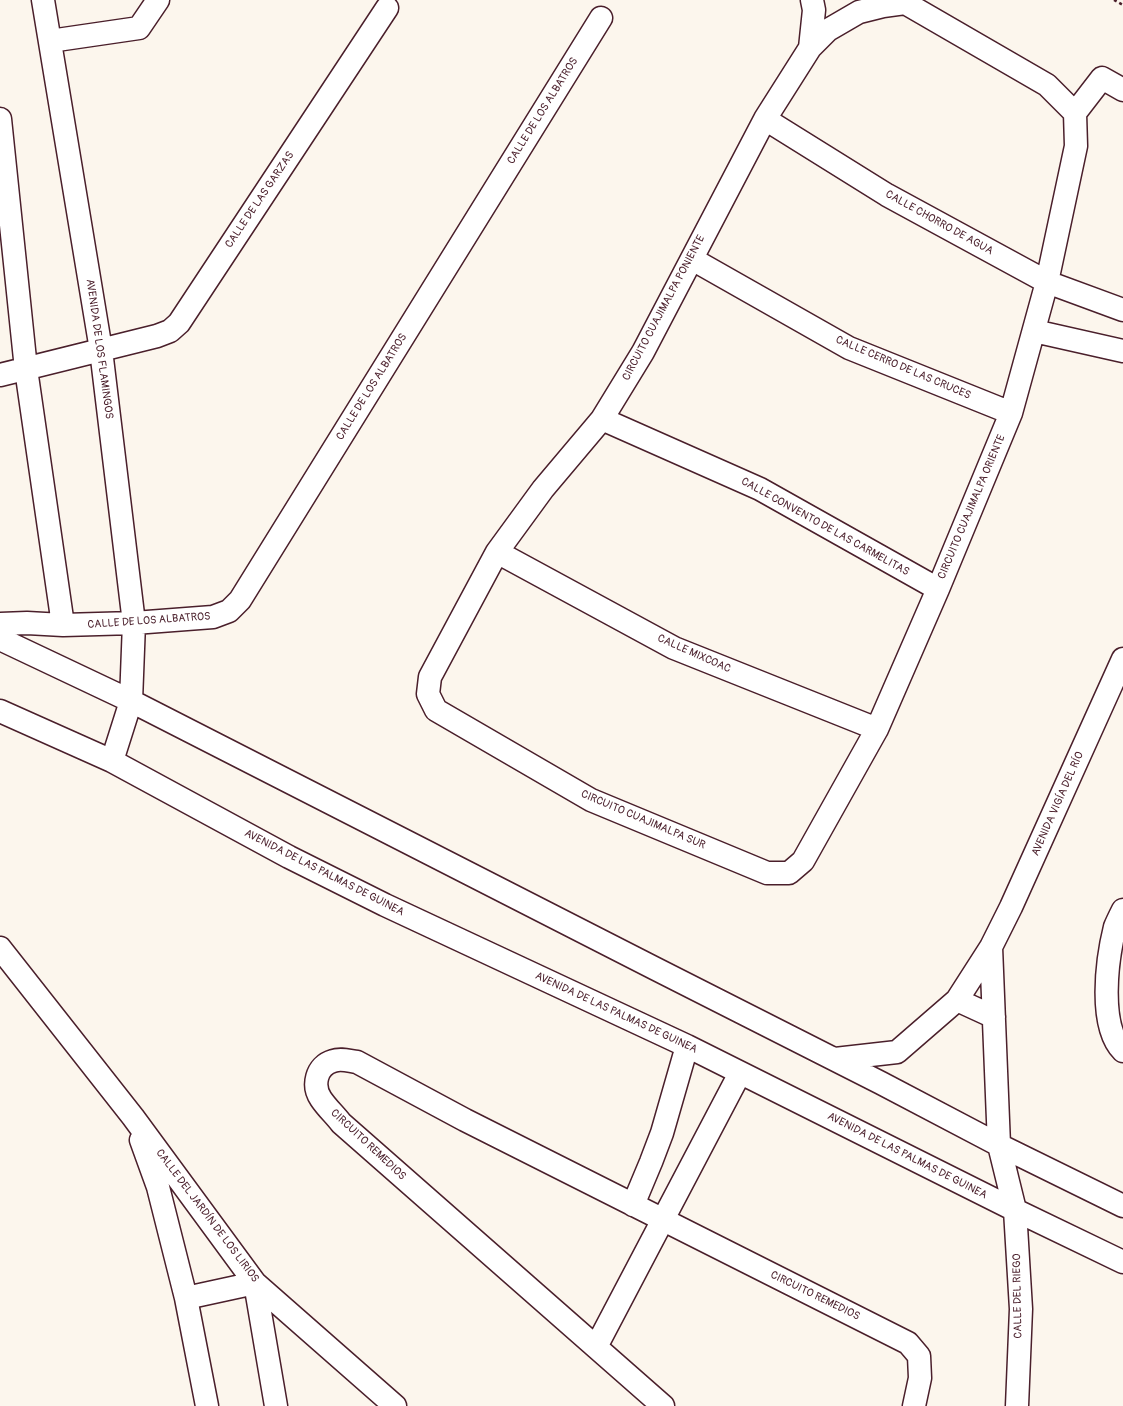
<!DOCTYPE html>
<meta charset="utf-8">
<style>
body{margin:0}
canvas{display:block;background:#fcf6ed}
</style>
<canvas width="1123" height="1406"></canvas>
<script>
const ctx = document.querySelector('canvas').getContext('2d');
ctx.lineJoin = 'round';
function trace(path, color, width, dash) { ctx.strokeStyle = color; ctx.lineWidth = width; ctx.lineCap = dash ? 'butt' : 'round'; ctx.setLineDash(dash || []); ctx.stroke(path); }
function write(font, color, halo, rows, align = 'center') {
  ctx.font = font + ' Pangolin,sans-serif'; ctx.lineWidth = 3.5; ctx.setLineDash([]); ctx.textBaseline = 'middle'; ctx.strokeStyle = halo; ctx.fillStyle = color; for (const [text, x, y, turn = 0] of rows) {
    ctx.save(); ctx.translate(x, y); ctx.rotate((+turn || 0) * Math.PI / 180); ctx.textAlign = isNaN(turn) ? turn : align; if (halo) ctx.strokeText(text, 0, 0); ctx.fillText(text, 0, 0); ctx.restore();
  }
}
const path = new Path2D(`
 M 1114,0 L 1123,5`);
const minor = new Path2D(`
 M 43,0 L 101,350 L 134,623 L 131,701 L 112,761
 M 900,0 L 1047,85 L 1075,113
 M 905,3 L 883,6 L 859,12 L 828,30 L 810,48 L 765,119 L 643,352 L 602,419 L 543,489 L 497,552 L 430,677 L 428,694 L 436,710 L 591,800 L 767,873 L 789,873 L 803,861 L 877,729 L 938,589 L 1011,413 L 1047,282 L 1076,146 L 1075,113
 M 50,41 L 139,28 L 158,0
 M 810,48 L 814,10 L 812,0
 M 1075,113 L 1102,78 L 1123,90
 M 0,119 L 26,369 L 63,625
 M 765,119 L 887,195 L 1047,282 L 1123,310
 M 692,259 L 849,348 L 1011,413
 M 1034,331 L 1123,351
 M 0,375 L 157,336 L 170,331 L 179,323 L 387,8
 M 602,419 L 760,489 L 938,589
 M 497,552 L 674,648 L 877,729
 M 0,624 L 27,623 L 63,625 L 134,623 L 213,617 L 229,611 L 240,600 L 601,18
 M 0,639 L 131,701 L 654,968 L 881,1083 L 999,1145 L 1123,1206
 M 0,711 L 112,761 L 289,857 L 385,905 L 687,1046 L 1015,1210 L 1123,1262
 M 1123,910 C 1120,916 1117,922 1115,927 C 1107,959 1098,1026 1123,1051
 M 991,947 L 999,1145 L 1015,1210 L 1021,1309 L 1017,1406
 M 0,948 L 133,1117 L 255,1283 L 395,1406
 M 957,1000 L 994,1017
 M 835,1059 L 897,1052 L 957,1000 L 991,947 L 1011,907 L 1123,659
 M 141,1140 L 158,1187 L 186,1298 L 207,1406
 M 633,1205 L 651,1162 L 662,1133 L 687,1046
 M 255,1283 L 276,1406
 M 186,1298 L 255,1283
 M 596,1347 L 740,1073
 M 663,1406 L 341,1123 C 335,1115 327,1108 321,1099 C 312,1086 316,1066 333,1061 C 341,1058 349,1061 357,1062 L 465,1120 L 908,1343 L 919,1356 L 920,1378 L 914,1406`);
const streetNames = [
 ["CALLE DE LOS ALBATROS",543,111,-58],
 ["CALLE DE LAS GARZAS",260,200,-56],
 ["CALLE CHORRO DE AGUA",939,223,29],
 ["CIRCUITO CUAJIMALPA PONIENTE",664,308,-62],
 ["AVENIDA DE LOS FLAMINGOS",99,349,82],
 ["CALLE CERRO DE LAS CRUCES",903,368,23],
 ["CALLE DE LOS ALBATROS",372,387,-58],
 ["CIRCUITO CUAJIMALPA ORIENTE",972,507,-67],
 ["CALLE CONVENTO DE LAS CARMELITAS",825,527,29],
 ["CALLE DE LOS ALBATROS",149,621,-4],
 ["CALLE MIXCOAC",694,654,24],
 ["AVENIDA VIGÍA DEL RÍO",1058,804,-66],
 ["CIRCUITO CUAJIMALPA SUR",643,820,23],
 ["AVENIDA DE LAS PALMAS DE GUINEA",324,873,27],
 ["AVENIDA DE LAS PALMAS DE GUINEA",616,1013,25],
 ["CIRCUITO REMEDIOS",368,1145,43],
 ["AVENIDA DE LAS PALMAS DE GUINEA",907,1156,27],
 ["CALLE DEL JARDÍN DE LOS LIRIOS",207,1216,53],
 ["CIRCUITO REMEDIOS",815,1296,26],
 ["CALLE DEL RIEGO",1018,1296,-91]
];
trace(minor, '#4a1f2b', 25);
trace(path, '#4a1f2b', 2.5, [3, 3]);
trace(minor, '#fff', 22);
write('11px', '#4a1f2b', '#fff', streetNames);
</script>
